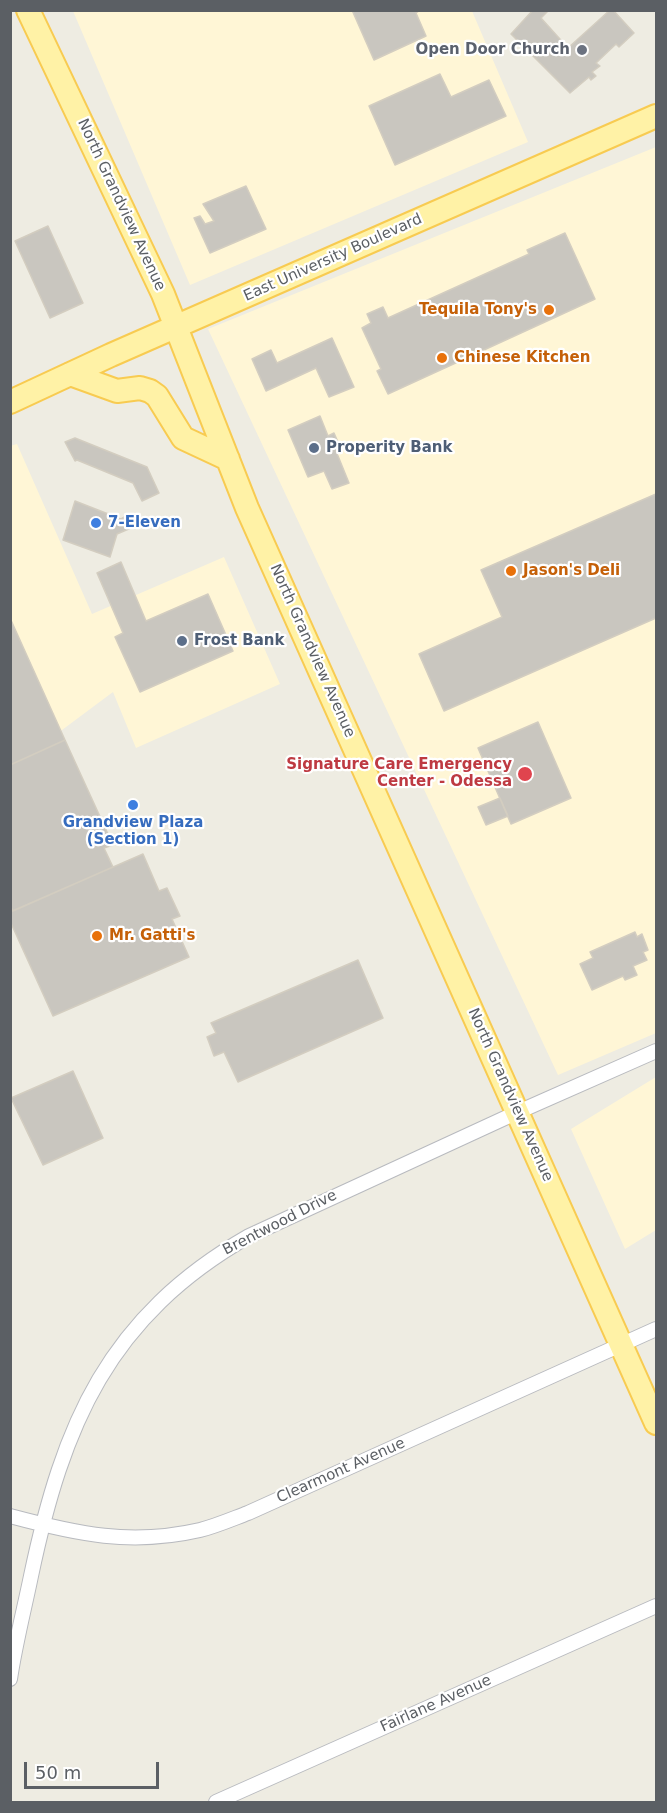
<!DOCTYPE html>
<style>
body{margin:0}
#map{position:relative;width:667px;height:1813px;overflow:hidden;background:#eeece2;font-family:"DejaVu Sans",sans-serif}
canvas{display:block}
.frame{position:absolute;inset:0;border:12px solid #5b5f64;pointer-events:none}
.scale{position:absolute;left:24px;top:1762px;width:135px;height:27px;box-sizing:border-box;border:3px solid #5b5f64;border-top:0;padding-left:8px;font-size:18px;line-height:21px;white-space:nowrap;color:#5b5f64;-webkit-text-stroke:4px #fff;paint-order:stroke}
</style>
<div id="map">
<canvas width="667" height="1813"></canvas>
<div class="frame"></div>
<div class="scale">50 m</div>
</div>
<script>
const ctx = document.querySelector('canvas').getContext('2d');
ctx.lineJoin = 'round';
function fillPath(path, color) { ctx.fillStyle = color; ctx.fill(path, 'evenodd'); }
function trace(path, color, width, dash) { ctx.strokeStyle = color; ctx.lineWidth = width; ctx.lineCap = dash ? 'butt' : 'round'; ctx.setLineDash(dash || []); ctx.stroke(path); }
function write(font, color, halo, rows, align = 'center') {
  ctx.font = font + ' "DejaVu Sans",sans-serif'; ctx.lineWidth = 4.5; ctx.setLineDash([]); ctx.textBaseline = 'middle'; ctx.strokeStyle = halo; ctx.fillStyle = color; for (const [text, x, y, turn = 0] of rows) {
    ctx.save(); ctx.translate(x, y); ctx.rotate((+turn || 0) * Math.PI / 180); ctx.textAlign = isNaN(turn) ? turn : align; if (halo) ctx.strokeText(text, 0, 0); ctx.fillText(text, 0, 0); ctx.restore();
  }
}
const commercial = new Path2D(`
 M 73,11 L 472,11 L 528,142 L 190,285 Z
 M 656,147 L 656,1033 L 558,1075 L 208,329 Z
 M 17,444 L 92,614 L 224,557 L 280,684 L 136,748 L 113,692 L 11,768 L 10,446 Z
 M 656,1077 L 656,1230 L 625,1249 L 571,1129 Z`);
const building = new Path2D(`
 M 352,10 L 420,10 L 416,13 L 426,36 L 374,60 Z
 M 533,10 L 549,10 L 541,18 L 568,48 L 610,10 L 613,10 L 634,33 L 619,47 L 616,44 L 596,63 L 600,66 L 592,72 L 596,76 L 591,80 L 589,77 L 570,93 L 511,34 Z
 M 440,74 L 451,97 L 489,80 L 506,116 L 395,165 L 369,106 Z
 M 246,186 L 266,229 L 210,253 L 194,218 L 200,216 L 205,224 L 214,221 L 203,204 Z
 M 48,226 L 83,303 L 50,318 L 15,241 Z
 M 565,233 L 595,299 L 388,394 L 377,371 L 381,369 L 362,328 L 371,323 L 367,314 L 383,307 L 388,318 L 529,254 L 527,250 Z
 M 332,338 L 354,387 L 329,397 L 316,368 L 266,391 L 252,359 L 271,350 L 277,363 Z
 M 320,416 L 328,436 L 334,433 L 341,449 L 336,451 L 349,483 L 332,489 L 324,471 L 308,477 L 288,430 Z
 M 75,438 L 147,467 L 159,493 L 142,501 L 133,483 L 77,460 L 75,461 L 65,442 Z
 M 656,494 L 656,618 L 444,711 L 419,654 L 502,617 L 481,570 Z
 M 75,501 L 121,519 L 126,516 L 131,528 L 117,534 L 110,557 L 63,540 Z
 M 121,562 L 146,621 L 208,594 L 233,651 L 140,692 L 115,637 L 123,633 L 97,573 Z
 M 10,618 L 65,740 L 10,765 Z
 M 538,722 L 571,798 L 511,824 L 478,748 Z
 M 65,740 L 113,845 L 104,848 L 113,867 L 13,911 L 10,906 L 10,765 Z
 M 500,798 L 508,816 L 486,825 L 478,807 Z
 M 143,854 L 159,891 L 167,888 L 180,916 L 172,919 L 189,957 L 53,1016 L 10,921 L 10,912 Z
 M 635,932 L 637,937 L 642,934 L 648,950 L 643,952 L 647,960 L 633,966 L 637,975 L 625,980 L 623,976 L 592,990 L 580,964 L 593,958 L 590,952 Z
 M 358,960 L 383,1018 L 238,1082 L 224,1052 L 214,1056 L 207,1037 L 216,1033 L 211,1023 Z
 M 73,1071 L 103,1138 L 43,1165 L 11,1098 Z`);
const minor = new Path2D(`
 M 10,1516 C 77,1534 131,1546 200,1530 C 216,1526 232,1519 248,1513 L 656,1329
 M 10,1679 C 15,1645 24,1610 31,1576 C 63,1424 108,1317 249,1236 L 518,1112 L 656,1051
 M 216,1802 L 656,1606`);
const primary = new Path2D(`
 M 28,10 L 163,294 L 247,508 L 656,1423
 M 70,374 L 117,391 L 140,388 L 150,391 L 157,396 L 183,438 L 228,459
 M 10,402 L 111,355 L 656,116`);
const markers = [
 [582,50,6,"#6b7280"],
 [549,310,6,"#e8710a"],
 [442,358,6,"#e8710a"],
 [314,448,6,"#5c6f8a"],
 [96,523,6,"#3f7fe0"],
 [511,571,6,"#e8710a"],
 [182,641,6,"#5c6f8a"],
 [525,774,8,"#e0444e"],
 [133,805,6,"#3f7fe0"],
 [97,936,6,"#e8710a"]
];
const worshipNames = [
 ["Open Door Church",570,50]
];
const streetNames = [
 ["North Grandview Avenue",121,205,65],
 ["East University Boulevard",333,258,-24],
 ["North Grandview Avenue",312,651,66],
 ["North Grandview Avenue",510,1095,66],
 ["Brentwood Drive",280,1223,-27],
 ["Clearmont Avenue",341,1471,-24],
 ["Fairlane Avenue",436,1704,-24]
];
const foodNames = [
 ["Tequila Tony's",537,310,"right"],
 ["Chinese Kitchen",454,358],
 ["Jason's Deli",523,571],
 ["Mr. Gatti's",109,936]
];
const serviceNames = [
 ["Properity Bank",326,448],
 ["Frost Bank",194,641]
];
const shopNames = [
 ["7-Eleven",108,523],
 ["Grandview Plaza",133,823,"center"],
 ["(Section 1)",133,840,"center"]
];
const healthNames = [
 ["Signature Care Emergency",512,765],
 ["Center - Odessa",512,782]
];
fillPath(commercial, '#fff6d6');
fillPath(building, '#c9c6bf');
trace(building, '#d3cdc0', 1.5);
trace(minor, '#b8babf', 16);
trace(primary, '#f8cb51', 26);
trace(minor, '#fff', 14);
trace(primary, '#fff2a6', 22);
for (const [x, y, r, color] of markers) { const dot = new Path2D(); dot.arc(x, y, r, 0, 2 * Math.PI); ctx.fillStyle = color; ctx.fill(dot); trace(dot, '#fff', 2); }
write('bold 15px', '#5b616d', '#fff', worshipNames, 'right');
write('15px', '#5b5f64', '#fff', streetNames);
write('bold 15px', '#c56008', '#fff', foodNames, 'left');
write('bold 15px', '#4e5e75', '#fff', serviceNames, 'left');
write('bold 15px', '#366cbe', '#fff', shopNames, 'left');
write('bold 15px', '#be3a42', '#fff', healthNames, 'right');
</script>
